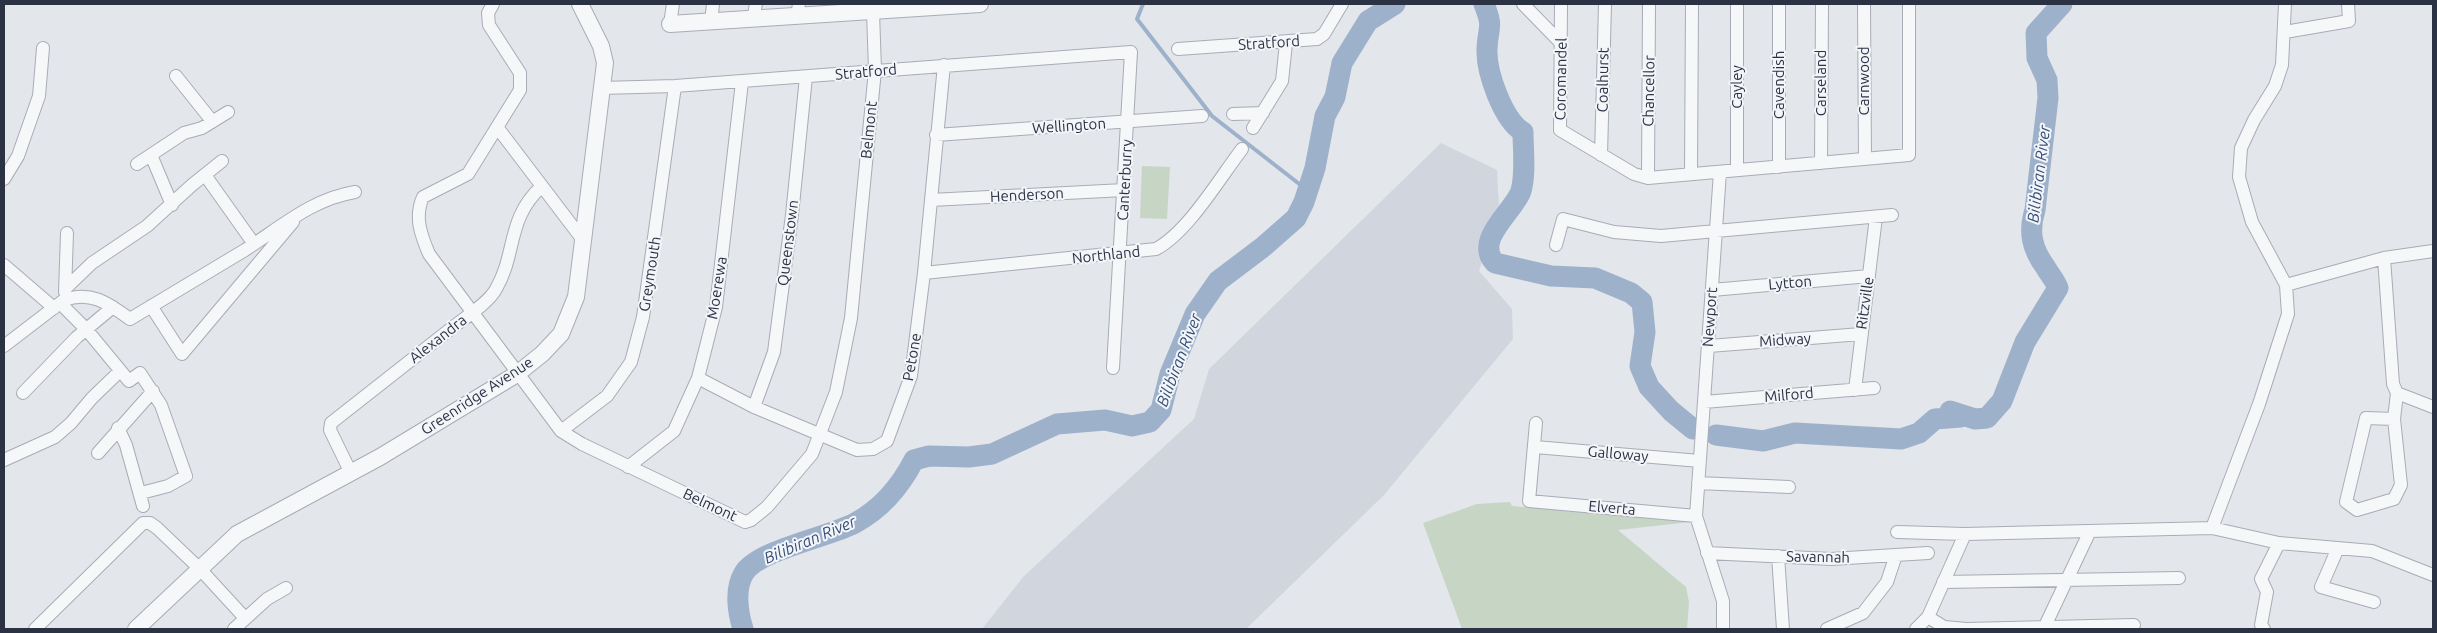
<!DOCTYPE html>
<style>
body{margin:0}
#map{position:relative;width:2437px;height:633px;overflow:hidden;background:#e3e6eb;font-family:Ubuntu,sans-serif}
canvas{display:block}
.frame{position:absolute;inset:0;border:5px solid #2a3244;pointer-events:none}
</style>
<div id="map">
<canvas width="2437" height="633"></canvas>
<div class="frame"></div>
</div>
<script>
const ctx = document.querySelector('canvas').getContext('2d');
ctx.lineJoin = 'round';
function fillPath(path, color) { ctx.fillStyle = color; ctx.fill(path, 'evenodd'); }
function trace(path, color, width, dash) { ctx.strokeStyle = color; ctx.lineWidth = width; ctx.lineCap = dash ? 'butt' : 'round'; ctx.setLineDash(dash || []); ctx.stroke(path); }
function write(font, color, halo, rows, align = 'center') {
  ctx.font = font + ' Ubuntu,sans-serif'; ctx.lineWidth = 4; ctx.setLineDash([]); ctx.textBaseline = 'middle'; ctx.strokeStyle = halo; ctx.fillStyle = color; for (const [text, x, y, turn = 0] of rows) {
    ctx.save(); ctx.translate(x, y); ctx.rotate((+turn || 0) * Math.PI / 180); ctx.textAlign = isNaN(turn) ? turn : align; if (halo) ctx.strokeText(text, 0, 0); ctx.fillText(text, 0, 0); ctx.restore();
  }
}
const built = new Path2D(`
 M 1441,143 L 1497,170 L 1499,208 L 1479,271 L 1512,309 L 1513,339 L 1384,495 L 1246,629 L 982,629 L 1024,576 L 1194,419 L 1209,369 Z`);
const green = new Path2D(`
 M 1142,166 L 1170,167 L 1167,219 L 1140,218 Z
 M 1510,502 L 1512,506 L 1690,522 L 1618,530 L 1686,587 L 1689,602 L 1687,629 L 1462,629 L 1423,523 L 1477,504 Z`);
const stream = new Path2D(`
 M 1143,4 L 1137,19 L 1212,116 L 1307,190`);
const river = new Path2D(`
 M 1484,4 C 1494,29 1488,25 1487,49 C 1486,72 1503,120 1523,132 C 1523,150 1526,173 1521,191 C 1515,210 1473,240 1495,263 L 1551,276 L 1595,278 L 1631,293 L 1642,302 L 1645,332 L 1640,366 L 1649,387 L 1671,411 L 1693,429
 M 1961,417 L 1950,411 L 1975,419 L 1987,418 L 2002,401 L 2025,342 L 2058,288 C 2055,280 2050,275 2046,268 C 2032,249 2028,232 2035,210 L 2048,98 L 2047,80 L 2037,58 L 2036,33 L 2062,4
 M 1716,435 L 1763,441 L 1795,433 L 1901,439 L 1919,433 L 1935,419 L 1961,417
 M 743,629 C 738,613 734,589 744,573 C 758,550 829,537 855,523 C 881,509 900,487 914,460 L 929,456 L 969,457 L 992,454 L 1057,424 L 1105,420 L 1132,426 L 1150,422 L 1161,410 L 1170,374 L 1195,314 L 1218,281 L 1263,247 L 1296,218 L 1304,202 L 1315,168 L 1325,116 L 1335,97 L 1342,63 L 1368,21 L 1395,4`);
const minor = new Path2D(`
 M 493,4 L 488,13 L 489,25 L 520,73 L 520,90 L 468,174 L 423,197 C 414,217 421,235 429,254 L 561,431 L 582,444 L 745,522 L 751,520 L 767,507 L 812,454 L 836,392 L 851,318 L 875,70 L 873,12
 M 1523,4 L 1561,43
 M 1561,4 L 1560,130 L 1634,174 L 1648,178 L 1909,155 L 1909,4
 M 1864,4 L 1865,159
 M 797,16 L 799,4
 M 753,20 L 756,4
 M 711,22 L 713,4
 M 670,24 L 673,4
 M 2285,32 L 2349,21 L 2348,4
 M 1178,49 L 1317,39 L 1324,34 L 1342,4
 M 176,76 L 212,121
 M 601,88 L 675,86 L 1131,52 L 1113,368
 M 1233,114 L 1263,113
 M 497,127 L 583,240
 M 1253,128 L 1282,81 L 1286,43
 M 936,135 L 1202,116
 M 151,155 L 172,205
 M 1601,155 L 1605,4
 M 1821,163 L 1822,4
 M 137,164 L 184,133 L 202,128 L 228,112
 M 1779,167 L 1779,4
 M 1737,170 L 1737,4
 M 1720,172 L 1696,516 L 1723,601 L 1723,629
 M 1691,174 L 1692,4
 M 205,175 L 254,244
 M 1648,178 L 1649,4
 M 4,179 L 18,156 L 39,96 L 43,48
 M 931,200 L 1124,190
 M 1556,245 L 1563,219 L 1614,232 L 1661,236 L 1892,215
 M 2384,258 L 2393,384 L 2397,393 L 2433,407
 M 4,265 L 54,308
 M 924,273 L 1156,249 C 1188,232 1219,179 1242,149
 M 2286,285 L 2384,258 L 2433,251
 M 65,289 L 92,263 L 147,226 L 192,185 L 222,161
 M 1712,290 L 1869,276
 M 65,292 L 67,233
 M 60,303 L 86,329 L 129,381 L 140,373 L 161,405 L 186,476 L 168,486 L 141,493
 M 151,306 L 182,354 L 293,222
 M 4,346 L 64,300 C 91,290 109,304 130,319 C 168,296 207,273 245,250 C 281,227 312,199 355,192
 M 1709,346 L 1861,334
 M 698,378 L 754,407 L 857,450 L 873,449 L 887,441 L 911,376 L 924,273 L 944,65
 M 1855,390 L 1876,217
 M 23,393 L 77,337 L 113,307
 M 1704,402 L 1874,388
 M 754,407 L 774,352 L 792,215 L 806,77
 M 2394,419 L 2366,418 L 2346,502 L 2357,510 L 2394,499 L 2401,485 L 2394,419 L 2397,393
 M 1536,423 L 1529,501 L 1696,516
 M 118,428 L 126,445 L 143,506
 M 561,431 L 607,396 L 631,362 L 643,317 L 675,86
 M 1535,447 L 1700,461
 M 98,453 L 153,391
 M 4,460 L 55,437 L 71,423 L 92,398 L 120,371
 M 628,467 L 674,431 L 698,378 L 716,307 L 742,82
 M 351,473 L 330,430 L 331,423 C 370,392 409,362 448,331 C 461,320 488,304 496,289 C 517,253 506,219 542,186
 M 1698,483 L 1789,487
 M 2212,528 L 2259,404 L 2288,314 L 2286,285 L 2252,222 L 2239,177 L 2241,148 L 2254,120 L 2275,86 L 2282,65 L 2285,4
 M 1897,532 L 1965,534 L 2212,528 L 2279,543 L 2372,551 L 2433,575
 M 2338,548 L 2321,587 L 2374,602
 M 1707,553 L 1831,559 L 1928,553
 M 1778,556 L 1783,629
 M 1943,582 L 2179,578
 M 1928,617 L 1944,627 L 1966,629 L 2134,625
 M 2045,626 L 2090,531
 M 35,629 L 143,523 L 150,523 L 157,528 L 200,569 L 245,618
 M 234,629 L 267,599 L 286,588
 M 1827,629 L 1863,613 L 1887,582 L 1896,555
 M 1916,629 L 1928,617 L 1965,534
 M 2264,629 L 2261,625 L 2267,592 L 2261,579 L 2279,543`);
const tertiary = new Path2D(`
 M 670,24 L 980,4
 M 136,629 L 237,534 L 380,457 L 517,374 L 542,354 L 561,334 L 576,297 L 605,63 L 601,46 L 580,4`);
const streetNames = [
 ["Stratford",1269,43,-4],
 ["Stratford",866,72,-5],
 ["Coromandel",1561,79,-89],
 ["Coalhurst",1603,80,-89],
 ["Carnwood",1864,81,-90],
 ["Carseland",1821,83,-90],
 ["Cavendish",1779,85,-90],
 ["Cayley",1737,87,-90],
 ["Chancellor",1649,91,-89],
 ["Wellington",1069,126,-4],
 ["Belmont",869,130,-84],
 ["Canterburry",1125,180,-87],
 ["Henderson",1027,195,-3],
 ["Queenstown",788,243,-83],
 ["Northland",1106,255,-6],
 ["Greymouth",650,274,-81],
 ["Lytton",1790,283,-5],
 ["Moerewa",717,288,-81],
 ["Ritzville",1865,303,-82],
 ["Newport",1710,317,-86],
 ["Alexandra",438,339,-38],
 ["Midway",1785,340,-4],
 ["Petone",912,357,-80],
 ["Milford",1789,395,-5],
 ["Greenridge Avenue",477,396,-33],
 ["Galloway",1618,454,5],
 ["Belmont",710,505,25],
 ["Elverta",1612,508,5],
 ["Savannah",1818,557,1]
];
const waterNames = [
 ["Bilibiran River",2039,174,-83],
 ["Bilibiran River",1179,360,-69],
 ["Bilibiran River",810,540,-23]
];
fillPath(built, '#d1d5dd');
fillPath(green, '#c7d5c4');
trace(stream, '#9eb1cb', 4);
trace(river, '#9eb1cb', 21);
trace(minor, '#a8acb6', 14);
trace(tertiary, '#a8acb6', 18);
trace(minor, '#f6f7f9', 12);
trace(tertiary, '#f6f7f9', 16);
write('15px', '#2a3244', '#f3f5f8', streetNames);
write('italic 16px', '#344e78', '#f3f5f8', waterNames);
</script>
